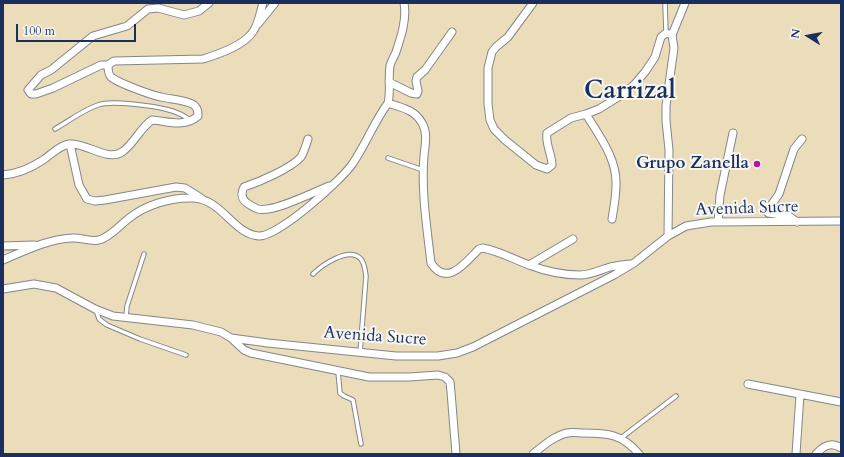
<!DOCTYPE html>
<style>
body{margin:0}
#map{position:relative;width:844px;height:457px;overflow:hidden;background:#ebddba;font-family:Cardo,serif}
canvas{display:block}
.frame{position:absolute;inset:0;border:4px solid #1b2f5e;pointer-events:none}
.north{position:absolute;left:788px;top:16px;width:40px;height:40px;-webkit-text-stroke:3px #f6f6f2;paint-order:stroke;rotate:281deg;font-size:11px;font-weight:700;line-height:16px;text-align:center;color:#1b2f5e}
.north::after{content:'';display:block;margin:auto;width:14px;height:18px;background:#1b2f5e;clip-path:polygon(50% 0,100% 100%,50% 72%,0 100%)}
.scale{position:absolute;left:16px;top:24px;width:120px;height:18px;box-sizing:border-box;border:2px solid #1b2f5e;border-top:0;padding-left:5px;font-size:12px;line-height:14px;white-space:nowrap;color:#1b2f5e;-webkit-text-stroke:3px #f6f6f2;paint-order:stroke}
</style>
<div id="map">
<canvas width="844" height="457"></canvas>
<div class="frame"></div>
<div class="north">N</div>
<div class="scale">100 m</div>
</div>
<script>
const ctx = document.querySelector('canvas').getContext('2d');
ctx.lineJoin = 'round';
function trace(path, color, width, dash) { ctx.strokeStyle = color; ctx.lineWidth = width; ctx.lineCap = dash ? 'butt' : 'round'; ctx.setLineDash(dash || []); ctx.stroke(path); }
function write(font, color, halo, rows, align = 'center') {
  ctx.font = font + ' Cardo,serif'; ctx.lineWidth = 4; ctx.setLineDash([]); ctx.textBaseline = 'middle'; ctx.strokeStyle = halo; ctx.fillStyle = color; for (const [text, x, y, turn = 0] of rows) {
    ctx.save(); ctx.translate(x, y); ctx.rotate((+turn || 0) * Math.PI / 180); ctx.textAlign = isNaN(turn) ? turn : align; if (halo) ctx.strokeText(text, 0, 0); ctx.fillText(text, 0, 0); ctx.restore();
  }
}
const service = new Path2D(`
 M 665,3 L 666,33
 M 55,129 C 69,121 83,110 98,105 C 111,100 155,106 169,110 C 177,112 185,116 191,121
 M 388,158 L 423,170
 M 313,274 C 322,265 348,247 360,258 C 365,263 365,270 366,276 L 360,353
 M 96,310 L 99,319 L 107,325 L 140,339 L 186,355
 M 126,317 L 127,306 L 144,254
 M 338,371 L 340,393 L 344,396 L 353,400 L 361,444
 M 621,438 L 676,396`);
const minor = new Path2D(`
 M 533,3 L 508,37 L 496,47 L 492,52 L 488,68 L 488,104 L 490,120 L 494,129 L 505,140 L 536,165 L 547,169 L 552,165 C 552,154 545,144 547,133 L 571,118 L 586,114 L 599,109 L 623,94 L 634,85 L 645,72 L 655,57 L 661,37 L 666,33 L 672,35 L 674,48 L 666,106 L 666,121 L 669,150 L 668,236
 M 258,24 L 275,3
 M 672,35 L 685,3
 M 108,65 L 101,65 L 53,88 L 36,94 L 31,94 L 28,90 L 41,75 L 51,70 L 93,36 L 127,26 L 148,9 L 158,8 L 184,15 L 199,11 L 209,3
 M 389,82 L 411,93 L 417,94 L 418,91 L 416,81 L 417,77 L 425,70 L 452,32
 M 388,103 C 391,91 388,79 390,66 C 391,61 394,57 396,52 C 401,37 407,19 404,3
 M 586,114 C 599,136 617,158 616,185 C 616,196 614,207 612,219
 M 308,139 C 306,145 304,152 301,157 C 290,169 259,182 244,187 C 241,193 241,199 247,203 C 250,205 255,208 258,209 C 273,213 314,192 329,186
 M 70,144 L 79,185 L 87,199 L 95,201 L 105,200 L 176,187 L 185,188 L 201,198
 M 3,175 C 17,174 31,168 43,160 C 51,155 58,146 69,144 C 86,142 107,162 122,152 C 134,144 140,128 152,120 C 168,121 184,128 198,116 C 198,112 198,108 194,105 C 187,100 169,99 161,97 C 151,95 118,83 111,77 C 108,74 108,69 108,65 L 114,61 L 203,59 C 219,54 246,45 254,30 C 259,22 260,12 263,3
 M 718,222 L 720,195 L 733,133
 M 797,222 L 789,216 L 768,213 L 767,211 L 779,194 L 794,149 L 802,139
 M 3,246 L 34,245
 M 3,260 C 24,251 48,239 72,238 C 80,237 90,242 99,240 C 110,237 119,226 128,219 C 145,205 171,197 193,198 C 222,199 233,234 259,236 C 278,237 343,179 353,163 C 366,144 374,122 388,103 C 402,108 414,109 422,123 C 428,133 425,145 424,156 C 421,191 427,228 431,263 C 447,288 466,262 479,249 L 483,248 C 499,251 513,259 529,265 C 545,271 563,275 580,275 C 590,275 600,270 610,267 C 617,266 624,264 631,264
 M 529,265 L 573,239
 M 3,289 L 34,284 L 56,288 L 95,309 L 113,316 L 193,325 L 221,332 L 231,338 L 268,343 L 396,356 L 438,356 L 457,353 L 473,347 L 614,275 L 634,263 L 668,236 L 686,226 L 711,222 L 841,221
 M 231,338 L 244,350 L 251,353 L 369,377 L 409,377 L 438,375 L 445,377 L 450,382 L 451,392 L 456,454
 M 748,384 L 841,402
 M 533,454 C 543,446 554,436 567,433 C 572,432 578,433 583,433 C 608,433 622,434 639,454
 M 796,454 L 800,395
 M 816,454 C 823,446 831,441 841,448`);
const markers = [
 [757,164,4,"#b5179e"]
];
const poiNames = [
 ["Grupo Zanella",749,164]
];
const streetNames = [
 ["Avenida Sucre",747,209,-2],
 ["Avenida Sucre",375,337,4]
];
const townNames = [
 ["Carrizal",630,92]
];
trace(service, '#83868c', 5.5);
trace(minor, '#83868c', 9);
trace(service, '#fff', 3.5);
trace(minor, '#fff', 7);
for (const [x, y, r, color] of markers) { const dot = new Path2D(); dot.arc(x, y, r, 0, 2 * Math.PI); ctx.fillStyle = color; ctx.fill(dot); trace(dot, '#f6f6f2', 1.5); }
write('bold 17px', '#1b2f5e', '#f6f6f2', poiNames, 'right');
write('17px', '#1b2f5e', '#f6f6f2', streetNames);
write('bold 25px', '#1b2f5e', '#f6f6f2', townNames);
</script>
